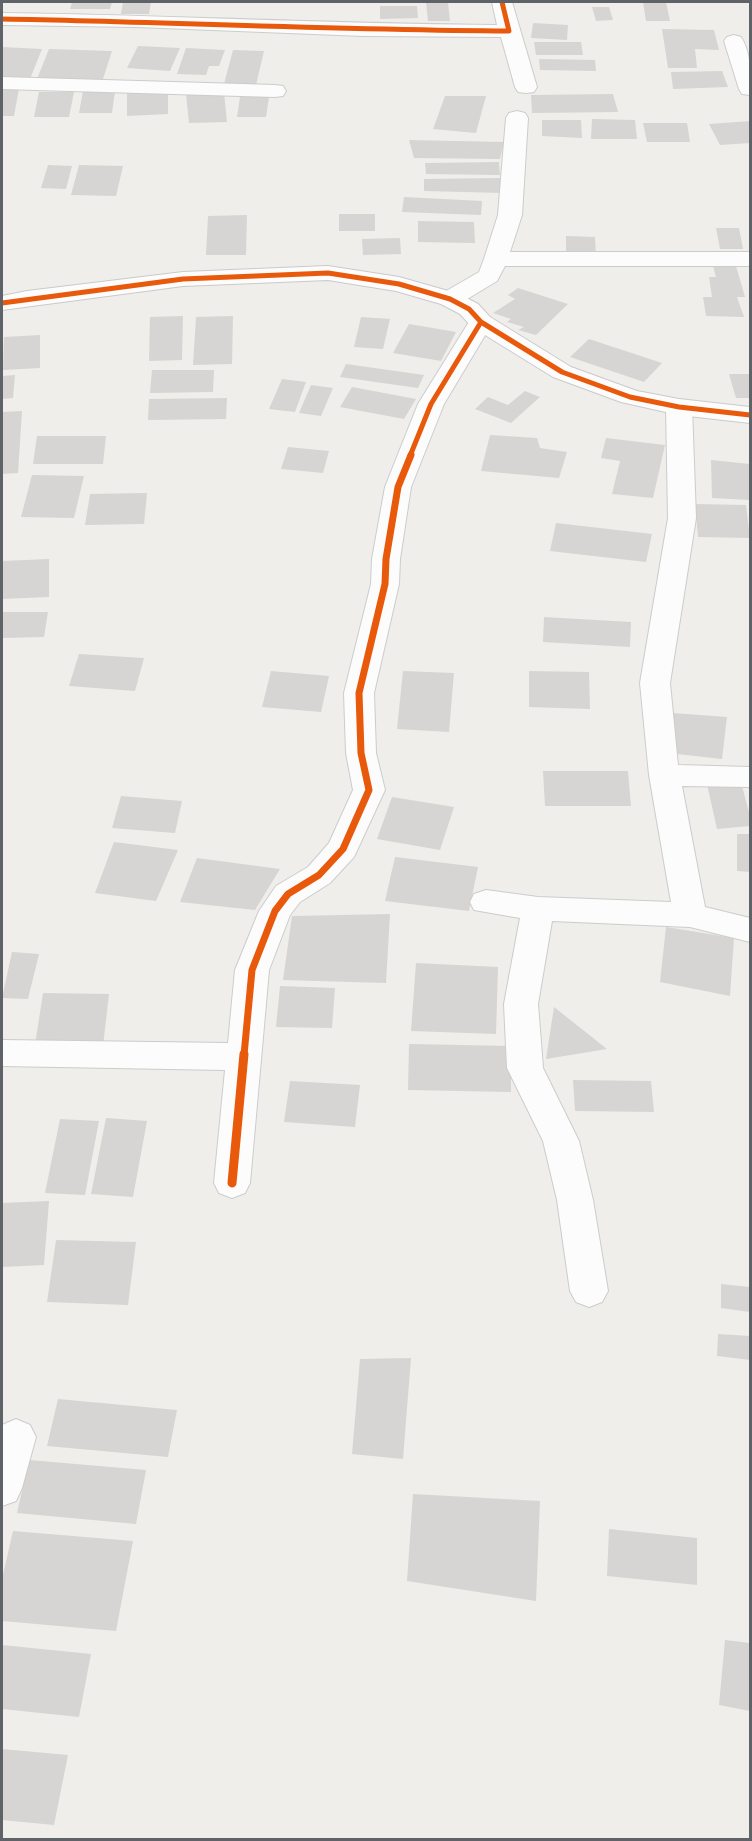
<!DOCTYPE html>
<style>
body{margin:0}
#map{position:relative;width:752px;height:1841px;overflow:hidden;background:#efeeea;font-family:"Fira Sans",sans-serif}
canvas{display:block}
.frame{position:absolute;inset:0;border:3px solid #5f6368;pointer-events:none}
</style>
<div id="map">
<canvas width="752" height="1841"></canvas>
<div class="frame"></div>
</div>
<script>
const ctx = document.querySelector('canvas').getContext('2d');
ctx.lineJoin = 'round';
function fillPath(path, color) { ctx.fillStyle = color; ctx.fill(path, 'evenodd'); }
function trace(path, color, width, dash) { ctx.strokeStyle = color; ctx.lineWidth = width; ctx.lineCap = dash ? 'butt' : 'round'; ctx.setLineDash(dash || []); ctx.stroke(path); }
const building = new Path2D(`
 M 72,2 L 112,2 L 110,9 L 70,9 Z
 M 123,2 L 151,2 L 149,14 L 121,14 Z
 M 426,2 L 448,2 L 450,21 L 428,21 Z
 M 643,2 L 666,2 L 670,21 L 646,21 Z
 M 380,6 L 417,6 L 418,18 L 380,19 Z
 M 592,7 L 609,7 L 613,20 L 596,21 Z
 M 533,23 L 568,25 L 567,40 L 531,38 Z
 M 662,29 L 714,30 L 719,50 L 695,49 L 697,68 L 668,68 Z
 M 534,42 L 581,42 L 583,55 L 536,55 Z
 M 138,46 L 180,48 L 170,71 L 127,68 Z
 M 2,47 L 42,49 L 30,79 L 2,77 Z
 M 186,48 L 225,50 L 219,66 L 209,66 L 206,75 L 177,74 Z
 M 49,49 L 112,51 L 102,82 L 37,79 Z
 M 233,50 L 264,51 L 256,85 L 224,84 Z
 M 539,59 L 595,60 L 596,71 L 540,70 Z
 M 722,71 L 728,87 L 673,89 L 671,72 Z
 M 2,89 L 19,89 L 14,116 L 2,116 Z
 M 83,91 L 115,91 L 112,113 L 79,113 Z
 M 39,92 L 74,92 L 69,117 L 34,117 Z
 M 168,92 L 168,114 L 127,116 L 127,93 Z
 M 224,93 L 227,122 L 189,123 L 186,94 Z
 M 613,94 L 618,112 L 532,113 L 531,95 Z
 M 445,96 L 486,96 L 476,133 L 433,129 Z
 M 240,97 L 269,97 L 266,117 L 237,117 Z
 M 592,119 L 635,120 L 637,139 L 591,139 Z
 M 542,120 L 581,120 L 582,138 L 542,136 Z
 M 750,121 L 750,143 L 720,145 L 709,124 Z
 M 643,123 L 687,123 L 690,142 L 647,142 Z
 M 409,140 L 504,142 L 500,159 L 414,158 Z
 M 499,162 L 500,175 L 426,174 L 425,163 Z
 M 48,165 L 72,166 L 66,189 L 41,188 Z
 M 79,165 L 123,166 L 116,196 L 71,195 Z
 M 501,178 L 503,193 L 424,191 L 424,179 Z
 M 404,197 L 482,201 L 481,215 L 402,212 Z
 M 339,214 L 375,214 L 375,231 L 339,231 Z
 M 247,215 L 246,255 L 206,255 L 208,216 Z
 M 418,221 L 474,222 L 475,243 L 418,242 Z
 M 716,228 L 739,228 L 743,249 L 720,249 Z
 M 566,236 L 595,237 L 596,257 L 566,257 Z
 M 400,238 L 401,254 L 363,255 L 362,239 Z
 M 713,266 L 736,266 L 745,297 L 737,297 L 744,317 L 706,316 L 703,297 L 712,297 L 709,277 L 716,277 Z
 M 518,288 L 568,304 L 536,335 L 518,330 L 524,327 L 507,322 L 511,319 L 493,313 L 515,299 L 508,295 Z
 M 183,316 L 182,360 L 149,361 L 150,317 Z
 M 233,316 L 232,364 L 193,365 L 196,317 Z
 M 361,317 L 390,319 L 383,349 L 354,347 Z
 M 409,324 L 456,332 L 441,361 L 393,353 Z
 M 40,335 L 40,368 L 3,370 L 4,337 Z
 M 589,339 L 662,363 L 644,382 L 570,357 Z
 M 346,364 L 424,375 L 418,388 L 340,377 Z
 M 152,370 L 214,370 L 213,392 L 150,393 Z
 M 729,374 L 750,374 L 750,398 L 736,398 Z
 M 15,375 L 13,398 L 2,399 L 2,376 Z
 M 282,379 L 306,382 L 295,412 L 269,409 Z
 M 311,385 L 333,388 L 321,416 L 299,413 Z
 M 352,387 L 416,399 L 404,419 L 340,407 Z
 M 525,391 L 540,397 L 511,423 L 475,409 L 488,397 L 508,405 Z
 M 227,398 L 226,419 L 148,420 L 149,399 Z
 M 22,411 L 18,473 L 2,474 L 2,412 Z
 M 490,435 L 537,438 L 540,448 L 567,452 L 559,478 L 481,471 Z
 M 37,436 L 106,436 L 103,464 L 33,464 Z
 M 606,438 L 665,445 L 653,498 L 612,494 L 620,461 L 601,458 Z
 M 288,447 L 329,451 L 323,473 L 281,469 Z
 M 711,460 L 750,464 L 750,500 L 712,498 Z
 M 32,475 L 84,476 L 74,518 L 21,517 Z
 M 147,493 L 144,524 L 85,525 L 90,494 Z
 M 695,504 L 746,505 L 750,538 L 698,537 Z
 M 556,523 L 652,534 L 646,562 L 550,551 Z
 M 49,559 L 49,597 L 2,599 L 2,561 Z
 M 2,612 L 48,612 L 44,637 L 2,638 Z
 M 544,617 L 631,622 L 630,647 L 543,642 Z
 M 79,654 L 144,658 L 135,691 L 69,686 Z
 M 271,671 L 329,676 L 321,712 L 262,707 Z
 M 403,671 L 454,673 L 449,732 L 397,729 Z
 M 529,671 L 589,672 L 590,709 L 529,707 Z
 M 673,713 L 727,717 L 722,759 L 677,754 Z
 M 543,771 L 628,771 L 631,806 L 545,806 Z
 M 707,784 L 742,786 L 750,816 L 750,826 L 717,829 Z
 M 121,796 L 182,801 L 175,833 L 112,828 Z
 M 392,797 L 454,807 L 440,850 L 377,839 Z
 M 737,834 L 750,834 L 750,872 L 737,871 Z
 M 114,842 L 178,850 L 156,901 L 95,893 Z
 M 395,857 L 478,867 L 469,911 L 385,901 Z
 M 197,858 L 280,869 L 255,910 L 180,902 Z
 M 390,914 L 386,983 L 283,980 L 292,916 Z
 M 666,927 L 734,938 L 730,996 L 660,982 Z
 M 12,952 L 39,954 L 28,999 L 2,998 Z
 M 416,963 L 498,967 L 496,1034 L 411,1031 Z
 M 280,986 L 335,988 L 332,1028 L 276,1027 Z
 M 43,993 L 109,994 L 103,1046 L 35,1045 Z
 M 554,1007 L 607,1049 L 546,1059 Z
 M 409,1044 L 511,1046 L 511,1092 L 408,1090 Z
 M 573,1080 L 651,1081 L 654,1112 L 575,1111 Z
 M 290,1081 L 360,1085 L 355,1127 L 284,1122 Z
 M 106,1118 L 147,1121 L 133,1197 L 91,1194 Z
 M 60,1119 L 99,1121 L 85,1195 L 45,1193 Z
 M 49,1201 L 44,1265 L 2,1267 L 2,1203 Z
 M 56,1240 L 136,1242 L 128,1305 L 47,1302 Z
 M 721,1284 L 750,1287 L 750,1312 L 721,1308 Z
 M 718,1334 L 750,1336 L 750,1360 L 717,1356 Z
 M 411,1358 L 403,1459 L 352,1454 L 360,1359 Z
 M 58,1399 L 177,1410 L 168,1457 L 47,1446 Z
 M 29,1460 L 146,1470 L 136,1524 L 17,1513 Z
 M 413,1494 L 540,1501 L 536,1601 L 407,1581 Z
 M 609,1529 L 697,1538 L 697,1585 L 607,1576 Z
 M 13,1531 L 133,1541 L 116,1631 L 2,1621 L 2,1579 Z
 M 725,1640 L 750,1643 L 750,1711 L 719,1705 Z
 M 2,1645 L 91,1654 L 79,1717 L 2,1709 Z
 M 2,1749 L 68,1755 L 54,1825 L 2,1820 Z`);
const street = new Path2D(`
 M 492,2 L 512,2 L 537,87 L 534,92 L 526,93 L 518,92 L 515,87 L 501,37 L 363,36 L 137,27 L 2,25 L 2,13 C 167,15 332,24 497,25 Z
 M 734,35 L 741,37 C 752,54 750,75 750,95 L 742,94 L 739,89 L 724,41 L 727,37 Z
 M 2,77 L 275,85 L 283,86 L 286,91 L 283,96 L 275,97 L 2,89 Z
 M 517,111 L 525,113 L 528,118 L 522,215 L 510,252 L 750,252 L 750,266 L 505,266 L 497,281 L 459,304 L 450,306 L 441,304 L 438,299 L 441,294 L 479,272 L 484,259 L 498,215 L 506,118 L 509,113 Z
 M 481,315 L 490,317 L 493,322 L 444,404 L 411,487 L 400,559 L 399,584 L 374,693 L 376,753 L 385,790 L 354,857 L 330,883 L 300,902 L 290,915 L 269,970 L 250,1183 L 245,1193 L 232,1198 L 219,1193 L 214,1183 L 225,1070 L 2,1066 L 2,1040 L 228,1043 L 235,970 L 259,911 L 276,886 L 308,867 L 329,843 L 353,790 L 346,753 L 344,693 L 371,584 L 372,559 L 385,487 L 418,404 L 472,317 Z
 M 679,399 L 688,402 L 692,407 L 696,518 L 670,683 L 678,765 L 750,767 L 750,787 L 682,786 L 705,907 L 750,918 L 750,942 L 690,927 L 552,921 L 538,1004 L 543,1068 L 579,1141 L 593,1200 L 608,1291 L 602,1302 L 589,1307 L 576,1302 L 570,1291 L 557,1200 L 543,1141 L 507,1068 L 504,1004 L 520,918 L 474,910 L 470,902 L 474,894 L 486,890 L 538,897 L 671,902 L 649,775 L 640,683 L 668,518 L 666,407 L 670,402 Z
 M 16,1419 L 30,1425 L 36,1437 L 22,1488 L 16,1501 L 2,1506 L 2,1425 Z`);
const secondary = new Path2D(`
 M 328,266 L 399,277 L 459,294 L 478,304 L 490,317 L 571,367 L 637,391 L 679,399 L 750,407 L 750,423 L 679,415 L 621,402 L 553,377 L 472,327 L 460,314 L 441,304 L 396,291 L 328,280 L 183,286 L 2,310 L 2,296 L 27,291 L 183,272 Z`);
const cyclewayFar2 = new Path2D(`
 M 2,19 C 171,22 340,30 509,31 L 502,2
 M 2,303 L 183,279 L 328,273 L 399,284 L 450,299 L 469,309 L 481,322 L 562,372 L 630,397 L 679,407 L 750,415
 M 410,456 L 431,404 L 481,322`);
const cyclewayFar1 = new Path2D(`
 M 244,1055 L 252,970 L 275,911 L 288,894 L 319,875 L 343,849 L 369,790 L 361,753 L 359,693 L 385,584 L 386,559 L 398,487 L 411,455`);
const cycleway = new Path2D(`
 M 232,1183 L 244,1054`);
fillPath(building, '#d6d5d3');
trace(street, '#cbcccc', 2);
trace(secondary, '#cacacb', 2);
fillPath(street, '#fdfcfc');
fillPath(secondary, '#fdfcfc');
trace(cyclewayFar2, '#e8590c', 5);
trace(cyclewayFar1, '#e8590c', 7);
trace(cycleway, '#e8590c', 9);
</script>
